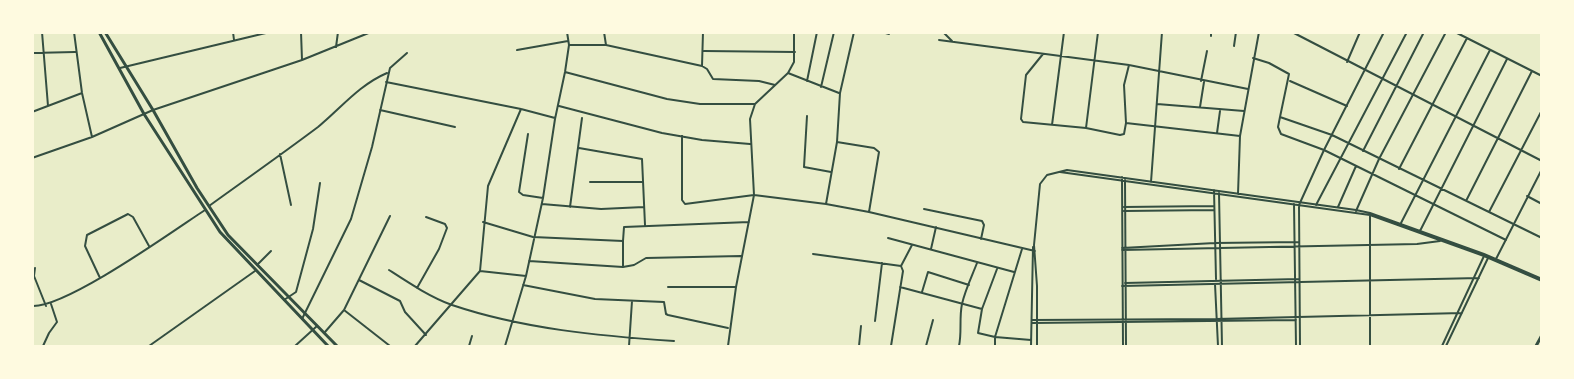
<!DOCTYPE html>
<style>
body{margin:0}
#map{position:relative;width:1574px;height:379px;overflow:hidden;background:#e9edc9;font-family:Commissioner,sans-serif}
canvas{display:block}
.frame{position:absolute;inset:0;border:34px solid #fefae0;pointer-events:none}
</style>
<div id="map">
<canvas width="1574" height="379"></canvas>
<div class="frame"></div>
</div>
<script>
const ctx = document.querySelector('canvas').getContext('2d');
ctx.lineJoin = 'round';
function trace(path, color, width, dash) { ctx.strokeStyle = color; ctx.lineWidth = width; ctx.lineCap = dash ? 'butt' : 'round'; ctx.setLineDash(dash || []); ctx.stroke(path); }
const minor = new Path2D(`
 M 42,32 L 48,106
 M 74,32 L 82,93 L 92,137
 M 233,32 L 234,40
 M 301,32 L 302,60
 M 604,32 L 606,45
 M 882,32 L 889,34
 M 943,32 L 952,41
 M 1292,32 L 1542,161
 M 1455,32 L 1542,76
 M 1211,36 L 1211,32
 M 939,40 L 1129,65 L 1248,89
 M 570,45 L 606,45 L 702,66 L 707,69 L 713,79 L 759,81 L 775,85
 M 1234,46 L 1236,32
 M 336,47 L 338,32
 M 517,50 L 568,41
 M 704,51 L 795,52
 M 32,53 L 75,52
 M 1043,54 L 1026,75 L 1021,119 L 1023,122 L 1086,128 L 1120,135 L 1124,134 L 1126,123 L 1124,85 L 1129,65
 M 1253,58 L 1269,63 L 1289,74 L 1280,117 L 1332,135 L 1542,238
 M 1347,62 L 1360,32
 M 702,66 L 703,32
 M 120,68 L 270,32
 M 565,72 L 667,99 L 700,104 L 754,104
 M 788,73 L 839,93
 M 807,81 L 817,32
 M 1201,81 L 1207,51
 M 1290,81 L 1347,106
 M 386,82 L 521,109 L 555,118
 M 821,87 L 834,32
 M 1157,104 L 1244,111
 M 559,106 L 662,133 L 702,140 L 750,144
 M 1200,107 L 1204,82
 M 380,110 L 455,127
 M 32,112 L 82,93
 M 807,116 L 804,167 L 831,172
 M 1280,117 L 1278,127 L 1281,134 L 1324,150 L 1506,240
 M 1126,123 L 1240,136
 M 1052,125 L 1064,32
 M 1086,128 L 1098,32
 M 1217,133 L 1220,111
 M 528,134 L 519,192 L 523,195 L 543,198
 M 682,136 L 682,200 L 685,204 L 754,195 L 826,204 L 869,212 L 1035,251
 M 837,142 L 874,148 L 879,152 L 869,212
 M 579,148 L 642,159 L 645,225
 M 1363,151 L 1424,32
 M 280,154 L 291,205
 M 32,158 L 92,137 L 153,110 L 302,60 L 371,32
 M 1399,169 L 1467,38
 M 1060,172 L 1370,215 L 1484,256 L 1542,281
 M 1122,177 L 1123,346
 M 1125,180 L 1126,346
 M 590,182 L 643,182
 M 1151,182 L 1162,32
 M 1214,190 L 1216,279
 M 1219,193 L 1222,346
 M 1238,194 L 1240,136 L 1259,32
 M 1527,196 L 1542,204
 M 1466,201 L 1532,71
 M 542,204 L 601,209 L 644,207
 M 826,204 L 837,142 L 840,93 L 854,32
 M 1294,204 L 1296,346
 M 1316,205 L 1407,32
 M 209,206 C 245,180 282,154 318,127 C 341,108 359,85 387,73
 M 570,207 L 582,118
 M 1124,207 L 1214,206
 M 1338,207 L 1356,166
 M 924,209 L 982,221 L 984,225 L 981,239
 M 1124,211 L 1214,210
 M 1356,211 L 1379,159 L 1446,32
 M 1489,212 L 1542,110
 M 1370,215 L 1370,346
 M 483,222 L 533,237 L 623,241 L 624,227 L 749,222
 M 1401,223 L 1490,50
 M 1420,231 L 1507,59
 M 888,238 L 1014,272
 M 623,241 L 623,266
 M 1122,248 L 1215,243 L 1299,242
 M 931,249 L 936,227
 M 1122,250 L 1417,244 L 1440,241
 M 813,254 L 901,266 L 903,271 L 891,346
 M 1496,259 L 1542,169
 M 529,261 L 623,267 L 634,265 L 646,258 L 741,256
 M 257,265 L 271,251
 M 901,266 L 912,245
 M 35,268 L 34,276 L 46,306
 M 997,269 L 982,309 L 978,333 L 995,337 L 1031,340
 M 389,270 C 409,283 430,297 452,305 C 523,329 600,336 674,341
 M 480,271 L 526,276
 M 100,278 L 85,246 L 87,235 L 128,214 L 133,217 L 149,246
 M 359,280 L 400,301 L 405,312 L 426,335
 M 1125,283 L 1299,279
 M 1215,284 L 1218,346
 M 523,285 L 595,299 L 664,302 L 666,314 L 668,315 L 728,328
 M 1122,286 L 1479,278
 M 668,287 L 736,287
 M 900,287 L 982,309
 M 417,288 L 439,249 L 447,228 L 445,224 L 426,217
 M 922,292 L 928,272 L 969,285
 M 284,300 L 296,292 L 313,229 L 320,183
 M 32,306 C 66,308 173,231 205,210
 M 344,310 L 390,346
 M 302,319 L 351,219 L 372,147 L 390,68 L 407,53
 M 1032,320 L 1216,319 L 1462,313
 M 875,321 L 882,263
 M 1032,323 L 1296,320
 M 325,332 L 344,310 L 390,216
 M 43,346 L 49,333 L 57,322 L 51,304
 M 149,346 L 255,271
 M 295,346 L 317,326
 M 415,346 L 480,271 L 488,186 L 521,109
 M 469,346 L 472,336
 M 505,346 L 526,276 L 543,198 L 555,119 L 565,72 L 569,45 L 567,32
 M 629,346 L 632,301
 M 728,346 L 736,287 L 754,195 L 750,119 L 755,104 L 788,73 L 794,62 L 794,32
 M 859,346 L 861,326
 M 926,346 L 933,320
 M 959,346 C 962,332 959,318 962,304 C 965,290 972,276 977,263
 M 995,346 L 995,337 L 1022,249
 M 1031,346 L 1033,247
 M 1037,346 L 1037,286 L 1034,245 L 1040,184 L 1047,175 L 1067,170 L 1356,210 L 1370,213 L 1484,254 L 1542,279
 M 1300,346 L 1299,205 L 1324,150 L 1384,32
 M 1442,346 L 1484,256
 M 1446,346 L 1488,258`);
const secondary = new Path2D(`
 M 99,32 L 144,114 L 220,232 L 328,346
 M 105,32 L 153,110 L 197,188 L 228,235 L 337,346
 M 1536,346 L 1542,335`);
trace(minor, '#344e41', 2);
trace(secondary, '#344e41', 3);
</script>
